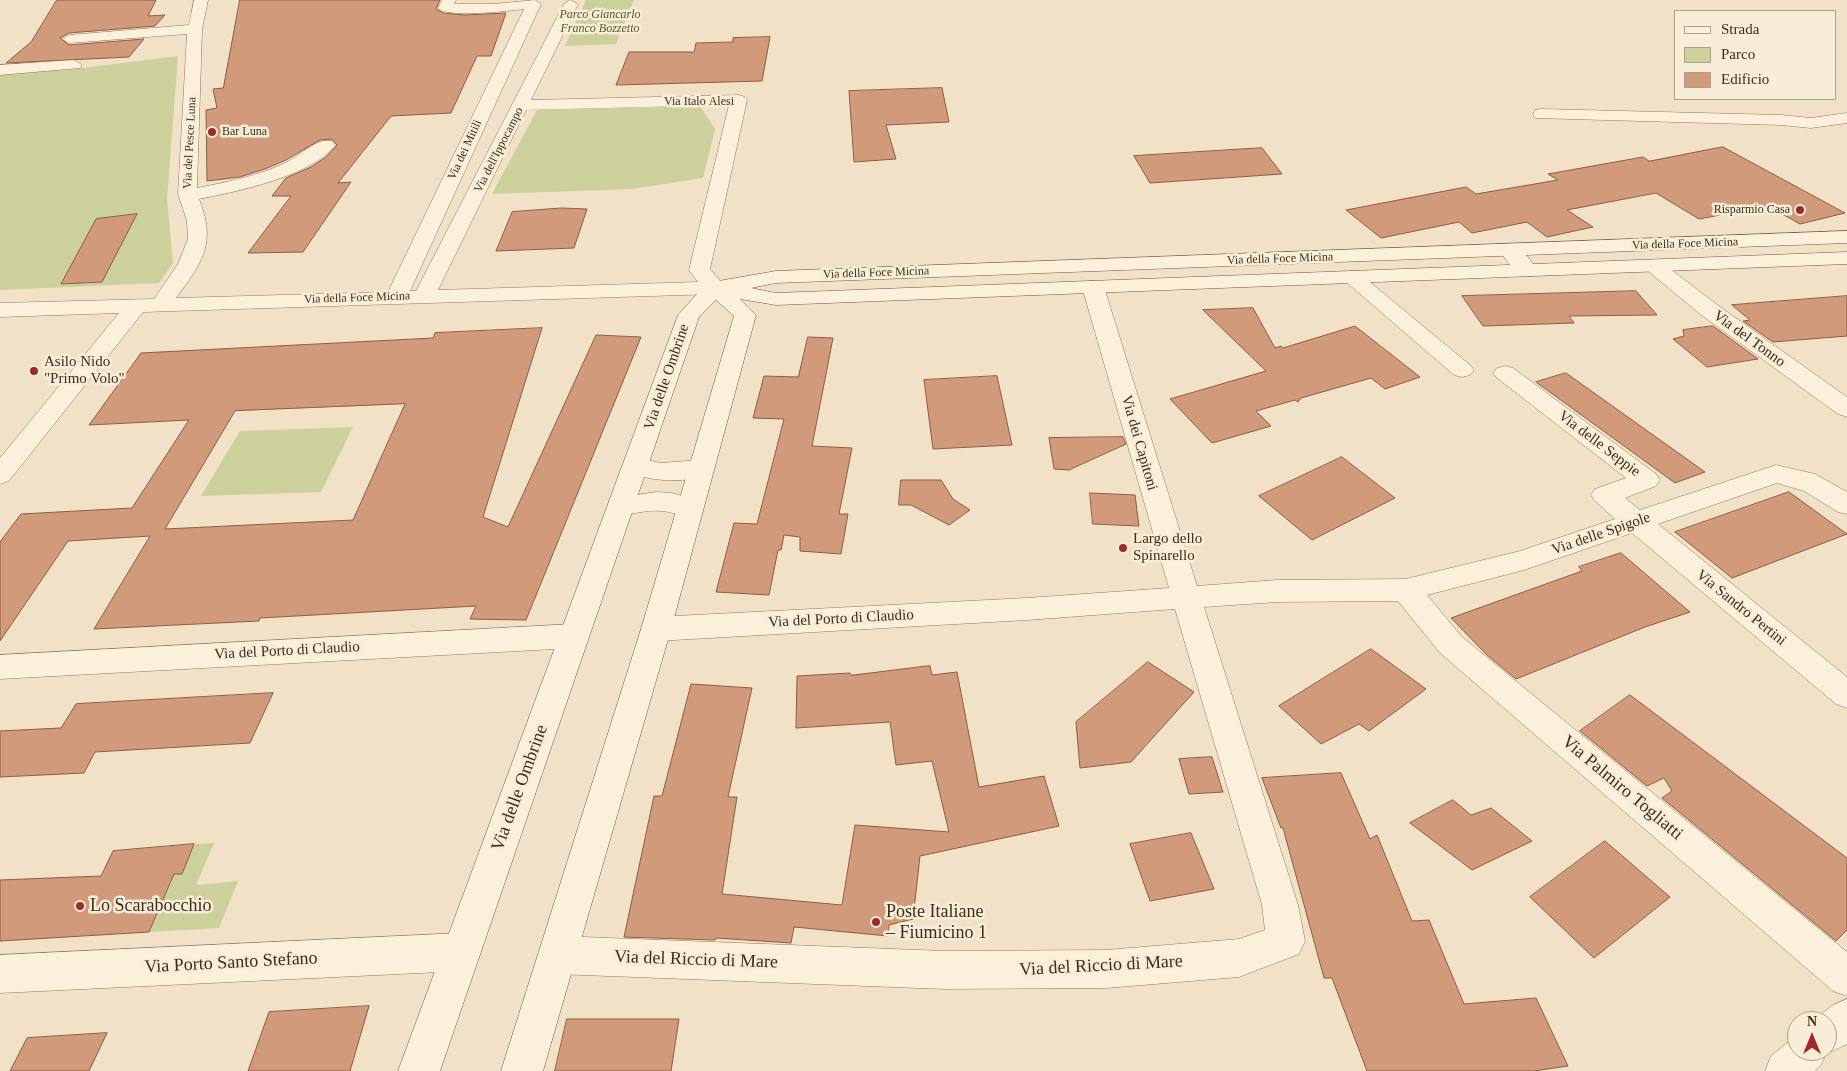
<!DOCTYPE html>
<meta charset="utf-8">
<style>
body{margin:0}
#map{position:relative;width:1847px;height:1071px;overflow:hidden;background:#f1e2c7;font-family:"Times New Roman",serif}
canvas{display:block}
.legend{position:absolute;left:1674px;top:10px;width:162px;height:90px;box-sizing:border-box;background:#f8edd7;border:1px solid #ada08d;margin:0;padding:6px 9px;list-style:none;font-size:15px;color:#3d2d1f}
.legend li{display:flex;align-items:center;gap:10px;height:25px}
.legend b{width:25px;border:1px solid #ada08d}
.north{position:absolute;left:1787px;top:1011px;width:50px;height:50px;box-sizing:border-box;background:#f8edd7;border:1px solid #ada08d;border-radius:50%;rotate:0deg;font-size:14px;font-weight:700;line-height:20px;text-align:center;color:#3d2d1f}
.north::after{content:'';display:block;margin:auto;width:18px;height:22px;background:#a0282e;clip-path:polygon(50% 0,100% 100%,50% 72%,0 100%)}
</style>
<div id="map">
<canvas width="1847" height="1071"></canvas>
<ul class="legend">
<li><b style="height:6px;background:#fbf0db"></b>Strada</li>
<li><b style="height:14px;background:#ccd09a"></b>Parco</li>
<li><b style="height:14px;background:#d19b7b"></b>Edificio</li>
</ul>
<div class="north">N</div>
</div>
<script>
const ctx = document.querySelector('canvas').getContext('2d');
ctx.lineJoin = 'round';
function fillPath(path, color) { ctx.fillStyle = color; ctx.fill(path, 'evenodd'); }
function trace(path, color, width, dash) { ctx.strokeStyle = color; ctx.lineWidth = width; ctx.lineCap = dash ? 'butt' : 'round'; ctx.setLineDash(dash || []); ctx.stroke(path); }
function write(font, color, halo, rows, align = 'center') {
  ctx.font = font + ' "Times New Roman",serif'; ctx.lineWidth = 5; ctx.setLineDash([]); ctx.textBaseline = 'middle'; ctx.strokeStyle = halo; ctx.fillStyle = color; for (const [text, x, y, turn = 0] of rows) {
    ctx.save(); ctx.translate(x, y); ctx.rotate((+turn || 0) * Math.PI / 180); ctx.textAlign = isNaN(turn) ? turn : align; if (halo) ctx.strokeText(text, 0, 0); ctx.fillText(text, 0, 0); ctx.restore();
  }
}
const green = new Path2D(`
 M 586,0 L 634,0 L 616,44 L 565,46 Z
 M 178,56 L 167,199 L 173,263 L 159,283 L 0,290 L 0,73 L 74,69 Z
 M 700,106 L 715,129 L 703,178 L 632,189 L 492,194 L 537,110 Z
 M 353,427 L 321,492 L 201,496 L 240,431 Z
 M 214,843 L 196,885 L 238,881 L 219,928 L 149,932 L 174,874 L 182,873 L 194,844 Z`);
const building = new Path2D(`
 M 57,0 L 156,0 L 148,16 L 165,15 L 155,26 L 69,33 L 60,38 L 69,45 L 144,39 L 129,57 L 6,63 L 31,42 Z
 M 240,0 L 440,0 L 436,9 L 443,13 L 465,15 L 506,13 L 491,56 L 477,56 L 451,113 L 391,116 L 338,183 L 351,182 L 303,252 L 248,253 L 291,196 L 272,196 L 286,178 L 311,167 L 326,157 L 337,145 L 332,139 L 320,140 L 286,160 L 265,169 L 240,177 L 207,181 L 206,110 L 217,108 L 213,89 L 223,88 Z
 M 770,37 L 762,81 L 616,85 L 629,52 L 694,52 L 696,43 L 733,42 L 733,38 Z
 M 942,88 L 949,122 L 886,125 L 896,159 L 854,162 L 849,91 Z
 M 1723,147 L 1845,213 L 1800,224 L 1768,206 L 1699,219 L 1656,193 L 1567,210 L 1593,227 L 1547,237 L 1527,222 L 1472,233 L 1459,222 L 1381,238 L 1346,210 L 1466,187 L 1476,194 L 1558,180 L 1548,174 L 1643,157 L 1649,161 Z
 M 1262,148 L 1282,174 L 1150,183 L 1134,156 Z
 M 562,208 L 587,209 L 574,248 L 496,251 L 512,212 Z
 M 137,214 L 102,282 L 61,284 L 96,219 Z
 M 1636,291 L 1657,315 L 1569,316 L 1574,323 L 1483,326 L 1462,296 Z
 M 1847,296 L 1847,336 L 1773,342 L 1743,321 L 1750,320 L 1732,305 Z
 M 1253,308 L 1275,348 L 1281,346 L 1283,348 L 1355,326 L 1420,377 L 1385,389 L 1371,378 L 1301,398 L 1298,402 L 1295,400 L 1256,411 L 1271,426 L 1212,443 L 1170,399 L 1266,371 L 1203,310 Z
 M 1713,326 L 1758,359 L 1707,367 L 1673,339 L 1684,336 L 1683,330 Z
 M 542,328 L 483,517 L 508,527 L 596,335 L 641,337 L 526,620 L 470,619 L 476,606 L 260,618 L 259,621 L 94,629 L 150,536 L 68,541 L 0,641 L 0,542 L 21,514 L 132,508 L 189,420 L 89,425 L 141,353 L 433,338 L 435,333 ZM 405,404 L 353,520 L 165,529 L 235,411 Z
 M 808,337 L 833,338 L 812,446 L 852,448 L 839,514 L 848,514 L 841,554 L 800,551 L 800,537 L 784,535 L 781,550 L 778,550 L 769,595 L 716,592 L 734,523 L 757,524 L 784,419 L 753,418 L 764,376 L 798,377 Z
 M 1566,373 L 1705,472 L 1675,483 L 1536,382 Z
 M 997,376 L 1012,445 L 933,449 L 924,380 Z
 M 1123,437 L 1126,444 L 1069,470 L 1054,469 L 1049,438 Z
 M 1342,457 L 1395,498 L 1312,540 L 1259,496 Z
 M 901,480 L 941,480 L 953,499 L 970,510 L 949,525 L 911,505 L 899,505 Z
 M 1789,492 L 1847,534 L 1732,578 L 1675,532 Z
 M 1090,493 L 1135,495 L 1139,526 L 1093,524 Z
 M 1621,553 L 1690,612 L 1645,627 L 1516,679 L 1487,655 L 1451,618 L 1582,571 L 1579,567 Z
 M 1371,649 L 1426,689 L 1369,731 L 1359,724 L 1321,744 L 1279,706 Z
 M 1148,662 L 1194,692 L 1131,762 L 1080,768 L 1076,722 Z
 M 930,666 L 932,675 L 957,672 L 979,787 L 1044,776 L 1059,826 L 920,856 L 913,919 L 889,925 L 888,936 L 794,927 L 791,943 L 716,938 L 715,940 L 624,937 L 654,796 L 662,796 L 691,684 L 752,688 L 728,797 L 737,797 L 722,894 L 842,905 L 855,825 L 949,832 L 932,761 L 896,765 L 890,722 L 796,728 L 797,676 L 850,673 L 851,675 Z
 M 273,693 L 250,743 L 95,752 L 84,773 L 0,777 L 0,731 L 61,728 L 76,704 Z
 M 1630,695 L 1847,858 L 1847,930 L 1836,941 L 1662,798 L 1672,791 L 1664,778 L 1647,786 L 1580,731 Z
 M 1212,757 L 1223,792 L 1189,794 L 1179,759 Z
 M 1341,773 L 1370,839 L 1377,835 L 1412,921 L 1429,920 L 1464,1004 L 1536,998 L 1568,1066 L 1534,1071 L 1367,1071 L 1332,978 L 1324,978 L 1283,828 L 1281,828 L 1262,778 Z
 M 1453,800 L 1471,815 L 1491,808 L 1532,841 L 1472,870 L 1410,823 Z
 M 1191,833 L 1214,889 L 1150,901 L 1130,844 Z
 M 1605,841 L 1670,897 L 1594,958 L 1530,897 Z
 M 194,844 L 182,874 L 174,874 L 149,932 L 0,941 L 0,880 L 101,876 L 113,851 Z
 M 369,1006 L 350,1071 L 248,1071 L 269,1012 Z
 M 567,1019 L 679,1019 L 671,1071 L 555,1071 Z
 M 107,1033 L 89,1071 L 10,1071 L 27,1038 Z`);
const street = new Path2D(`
 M 194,0 L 208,0 L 202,29 L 197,188 C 227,182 259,176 287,162 C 301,155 317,137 332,141 L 335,145 C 313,176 235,192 199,199 C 217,243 202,263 176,298 L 388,292 L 524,9 C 510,11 446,18 438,8 L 442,0 L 456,0 L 454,4 L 494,4 L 535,0 L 541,4 L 410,291 L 416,291 L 564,4 L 570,0 L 578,4 L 531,100 L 739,95 L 745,97 L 747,100 L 710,269 L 726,288 L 723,293 L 715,294 L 143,312 L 9,481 L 0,484 L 0,458 L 119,313 L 0,317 L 0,303 L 154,299 L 178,264 L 188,239 L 187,221 L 178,194 L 187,34 L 69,43 L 62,39 L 69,35 L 189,25 ZM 729,105 L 689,270 L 698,282 L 438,290 L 526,110 Z
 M 74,60 L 82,65 L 80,68 L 0,75 L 0,65 Z
 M 1541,109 L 1781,115 L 1811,118 L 1847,113 L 1847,123 L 1811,128 L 1781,125 L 1535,118 L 1533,114 L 1535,110 Z
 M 1510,245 C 1522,248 1532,261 1538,271 L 1535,275 C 1519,280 1509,264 1500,251 L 1503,247 Z
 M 1654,260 L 1661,262 L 1716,304 L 1847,397 L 1847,417 L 1838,414 L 1700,314 L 1647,270 L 1644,266 L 1647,262 Z
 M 1352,271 L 1359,273 L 1470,365 L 1474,370 L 1470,375 L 1462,377 L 1454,375 L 1345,281 L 1342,277 L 1345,273 Z
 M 1093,281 L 1101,282 L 1104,287 L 1197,586 L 1277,580 L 1406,579 L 1520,551 L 1615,519 L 1595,501 L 1591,495 L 1595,489 L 1626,478 L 1497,378 L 1493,373 L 1497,368 L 1505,366 L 1513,368 L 1656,474 L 1660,480 L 1656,486 L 1625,498 L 1640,510 L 1776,465 L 1815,474 L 1847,492 L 1847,514 L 1838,512 L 1804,491 L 1777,483 L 1658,524 L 1847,677 L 1847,708 L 1836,704 L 1632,533 L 1524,570 L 1427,595 L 1462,637 L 1847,952 L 1847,996 L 1833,991 L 1440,653 L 1398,601 L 1277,602 L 1204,607 L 1298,905 L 1305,941 L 1299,954 L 1239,977 L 1106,988 L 945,989 L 557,974 L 544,968 L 538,955 L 544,942 L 557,936 L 945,951 L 1106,950 L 1239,939 L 1265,930 L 1262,905 L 1175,609 L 1027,620 L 656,641 L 645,637 L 641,629 L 645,621 L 656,617 L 1027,598 L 1169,588 L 1082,287 L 1085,282 Z
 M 636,457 L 660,463 L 701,460 L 710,463 L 714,469 L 710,475 C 681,483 655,482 627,472 L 623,466 L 627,460 Z
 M 656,492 L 672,493 L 699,501 L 703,508 L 699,515 C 686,519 675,512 662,511 C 645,509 628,517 612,513 L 608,506 L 612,499 Z
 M 574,624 L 585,628 L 589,636 L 585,644 L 574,648 L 0,679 L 0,655 Z
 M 462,933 L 475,939 L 481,952 L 475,965 L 462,971 L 0,993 L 0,955 Z
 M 1847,999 L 1847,1044 L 1826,1054 L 1821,1065 L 1815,1071 L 1765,1071 L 1771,1056 L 1797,1035 L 1797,1051 L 1827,1051 L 1827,1021 L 1812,1021 L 1833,1005 Z`);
const secondary = new Path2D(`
 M 1847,231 L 1847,243 L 776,283 L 751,288 L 776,293 L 1847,252 L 1847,264 L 776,305 L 740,299 L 756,315 L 671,629 L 543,1071 L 501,1071 L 641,629 L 734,316 L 716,300 L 699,317 L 440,1071 L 398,1071 L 678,315 L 707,283 L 776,271 Z`);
const markers = [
 [212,132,5,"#a0282e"],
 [1800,210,5,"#a0282e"],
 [34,371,5,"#a0282e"],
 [1123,548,5,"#a0282e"],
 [80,906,5,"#a0282e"],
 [876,922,5,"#a0282e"]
];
const farParknames = [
 ["Parco Giancarlo",600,15],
 ["Franco Bozzetto",600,29]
];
const farStreetnames = [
 ["Via Italo Alesi",699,102],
 ["Via del Pesce Luna",190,143,-87],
 ["Via dei Mitili",465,150,-65],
 ["Via dell'Ippocampo",499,150,-63],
 ["Via della Foce Micina",1685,244,-2],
 ["Via della Foce Micina",1280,259,-2],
 ["Via della Foce Micina",876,273,-2],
 ["Via della Foce Micina",357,298,-2]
];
const farPoinames = [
 ["Bar Luna",222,132],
 ["Risparmio Casa",1790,210,"right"]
];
const streetNames = [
 ["Via del Tonno",1749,339,36],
 ["Via delle Ombrine",667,377,-71],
 ["Via dei Capitoni",1139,443,74],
 ["Via delle Seppie",1599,444,37],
 ["Via delle Spigole",1601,534,-19],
 ["Via Sandro Pertini",1741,608,39],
 ["Via del Porto di Claudio",841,619,-3],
 ["Via del Porto di Claudio",287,651,-3]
];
const poiNames = [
 ["Asilo Nido",44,362],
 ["\"Primo Volo\"",44,379],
 ["Largo dello",1133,539],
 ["Spinarello",1133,556]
];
const nearStreetnames = [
 ["Via delle Ombrine",520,788,-70],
 ["Via Palmiro Togliatti",1622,788,40],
 ["Via del Riccio di Mare",696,960,2],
 ["Via Porto Santo Stefano",231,963,-3],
 ["Via del Riccio di Mare",1101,966,-3]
];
const nearPoinames = [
 ["Lo Scarabocchio",90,906],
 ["Poste Italiane",886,912],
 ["– Fiumicino 1",886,933]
];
fillPath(green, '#ccd09a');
fillPath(building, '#d19b7b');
trace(building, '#8e5b3f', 1);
trace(street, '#8e745b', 1);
trace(secondary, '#70553e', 1);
fillPath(street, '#fbf0db');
fillPath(secondary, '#fbf0db');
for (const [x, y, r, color] of markers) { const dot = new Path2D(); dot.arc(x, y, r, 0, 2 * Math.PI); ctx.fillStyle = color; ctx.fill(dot); trace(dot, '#f8edd7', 2); }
write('italic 12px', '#505b25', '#f8edd7', farParknames);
write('12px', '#3d2d1f', '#f8edd7', farStreetnames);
write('12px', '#3d2d1f', '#f8edd7', farPoinames, 'left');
write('15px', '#3d2d1f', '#f8edd7', streetNames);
write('15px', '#3d2d1f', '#f8edd7', poiNames, 'left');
write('18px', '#3d2d1f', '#f8edd7', nearStreetnames);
write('18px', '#3d2d1f', '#f8edd7', nearPoinames, 'left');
</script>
